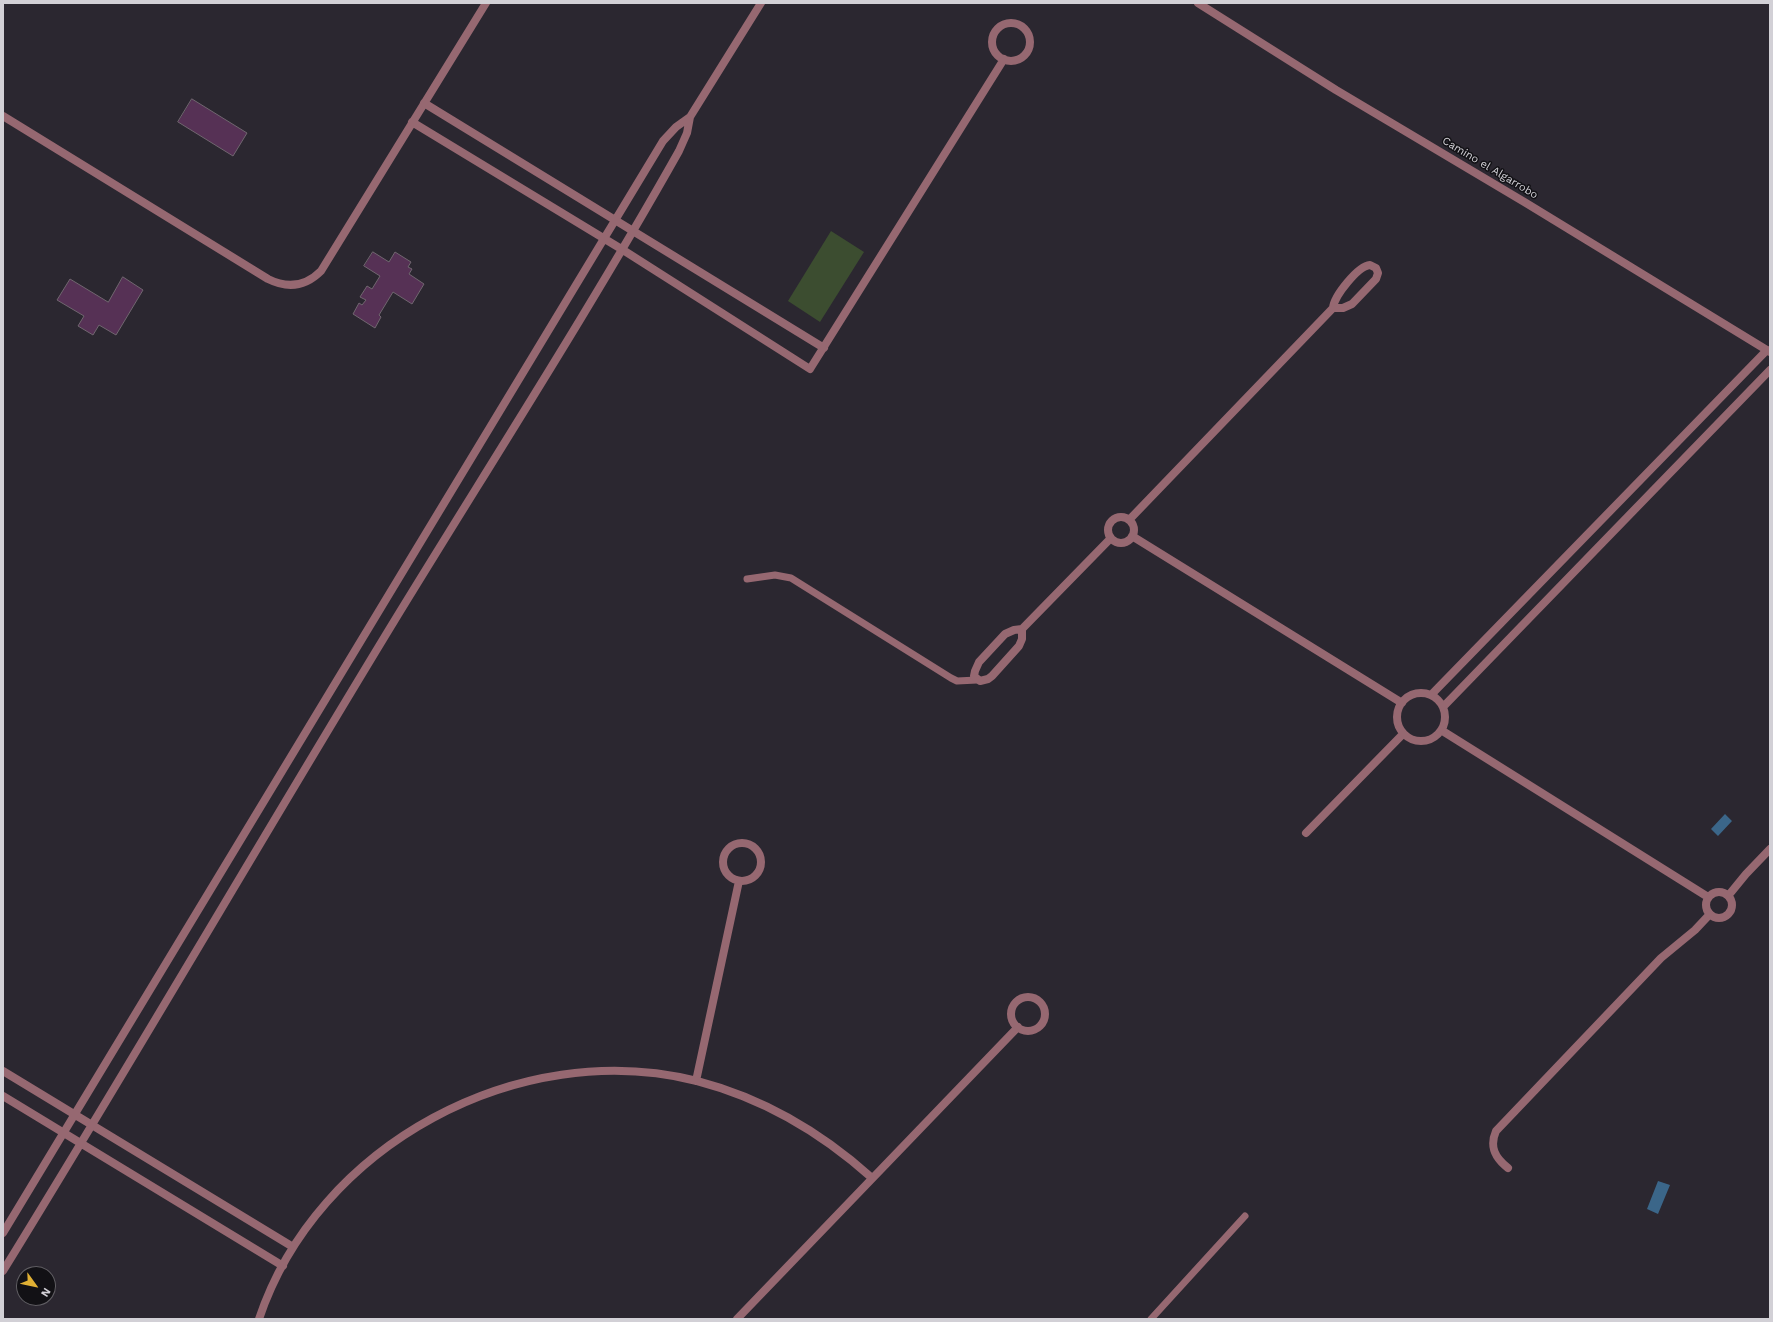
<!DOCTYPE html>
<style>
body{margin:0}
#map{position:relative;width:1773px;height:1322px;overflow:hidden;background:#2b2730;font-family:"Work Sans",sans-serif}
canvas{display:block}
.frame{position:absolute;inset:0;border:4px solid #d2d0d6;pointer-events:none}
.north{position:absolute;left:16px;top:1266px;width:40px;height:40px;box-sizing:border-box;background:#121115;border:1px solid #5f5d62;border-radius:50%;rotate:123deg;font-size:11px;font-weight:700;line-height:16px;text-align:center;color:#d2d0d6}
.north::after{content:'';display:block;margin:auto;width:14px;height:18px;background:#e0b034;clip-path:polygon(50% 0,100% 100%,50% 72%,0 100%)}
</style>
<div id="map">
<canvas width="1773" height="1322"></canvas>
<div class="frame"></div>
<div class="north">N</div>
</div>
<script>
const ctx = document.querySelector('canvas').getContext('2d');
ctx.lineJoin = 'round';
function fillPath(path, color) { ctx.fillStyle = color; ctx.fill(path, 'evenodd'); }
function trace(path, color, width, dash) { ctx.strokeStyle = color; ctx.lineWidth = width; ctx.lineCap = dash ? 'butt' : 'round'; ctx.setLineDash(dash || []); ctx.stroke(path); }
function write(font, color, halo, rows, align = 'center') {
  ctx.font = font + ' "Work Sans",sans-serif'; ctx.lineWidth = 3; ctx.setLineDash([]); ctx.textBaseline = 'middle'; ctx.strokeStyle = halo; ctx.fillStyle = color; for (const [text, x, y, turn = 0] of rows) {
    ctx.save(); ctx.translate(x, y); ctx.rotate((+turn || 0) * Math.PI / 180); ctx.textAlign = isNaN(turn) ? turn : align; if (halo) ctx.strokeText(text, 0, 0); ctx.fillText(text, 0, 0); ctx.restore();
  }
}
const green = new Path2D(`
 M 831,231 L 864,252 L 820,322 L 788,301 Z`);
const water = new Path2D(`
 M 1725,814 L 1732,821 L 1718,836 L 1711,829 Z
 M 1658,1181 L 1670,1185 L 1658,1214 L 1647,1209 Z`);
const building = new Path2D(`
 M 192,99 L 247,133 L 233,156 L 178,122 Z
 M 373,252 L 389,262 L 395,252 L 411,262 L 408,267 L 412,269 L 409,274 L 424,284 L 412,304 L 393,292 L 379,315 L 381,317 L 375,328 L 353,314 L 359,303 L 362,305 L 366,300 L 360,297 L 367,286 L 372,289 L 380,276 L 364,266 Z
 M 123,277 L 143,290 L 116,335 L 99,325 L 93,335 L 78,326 L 84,316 L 57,300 L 70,279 L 108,302 Z`);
const service = new Path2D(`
 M 747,579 L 775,575 L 791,578 L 951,678 L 957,681 L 977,680
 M 1151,1319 L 1245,1216`);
const minor = new Path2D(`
 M 1198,3 L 1336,90 L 1526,203 L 1770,352
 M992 42a19 19 0 1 1 38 0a19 19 0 1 1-38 0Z
 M 424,103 L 824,348
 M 3,116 L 268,279 C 288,289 306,286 321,271 L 486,3
 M 412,122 L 623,250 L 810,369 L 1004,59
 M1108 530a13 13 0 1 1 26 0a13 13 0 1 1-26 0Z
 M 1129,520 L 1333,308 C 1334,296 1358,266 1370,265 L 1376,268 L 1378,273 L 1376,279 L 1352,304 L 1343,308 L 1333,308
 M 1132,536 L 1402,703
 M 1022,629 L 1022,639 L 1019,646 L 992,676 L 988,679 L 980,681 L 974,676 L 975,671 L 979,662 L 1005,634 L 1014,630 L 1022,629 L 1111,538
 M1397 717a24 24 0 1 1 48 0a24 24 0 1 1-48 0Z
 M 1431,695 L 1767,350
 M 1443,707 L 1770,370
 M 1441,730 L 1708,897
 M 1306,833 L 1403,734
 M723 862a19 19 0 1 1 38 0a19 19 0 1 1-38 0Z
 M1706 905a13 13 0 1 1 26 0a13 13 0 1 1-26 0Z
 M 1728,896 L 1746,874 L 1770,849
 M1011 1014a17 17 0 1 1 34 0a17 17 0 1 1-34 0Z
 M 3,1071 L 293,1247
 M 696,1081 L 739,881
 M 3,1096 L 283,1266
 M 1508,1168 C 1495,1158 1489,1147 1496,1131 L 1661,958 L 1695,930 L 1710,914
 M 3,1233 L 663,141 L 676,127 L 690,117
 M 3,1271 C 135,1057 262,838 393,623 C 489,466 589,311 679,151 L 687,133 L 690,117 L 761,3
 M 259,1319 C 317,1145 519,1036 697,1081 C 762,1098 822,1133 872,1178
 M 737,1319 L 1018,1027`);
const streetNames = [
 ["Camino el Algarrobo",1490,168,31]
];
fillPath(green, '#3c4d30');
fillPath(water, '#3b6689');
fillPath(building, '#563155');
trace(building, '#70666f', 1);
trace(service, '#966871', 7);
trace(minor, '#966871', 8);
write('11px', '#d2d0d6', '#121115', streetNames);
</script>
